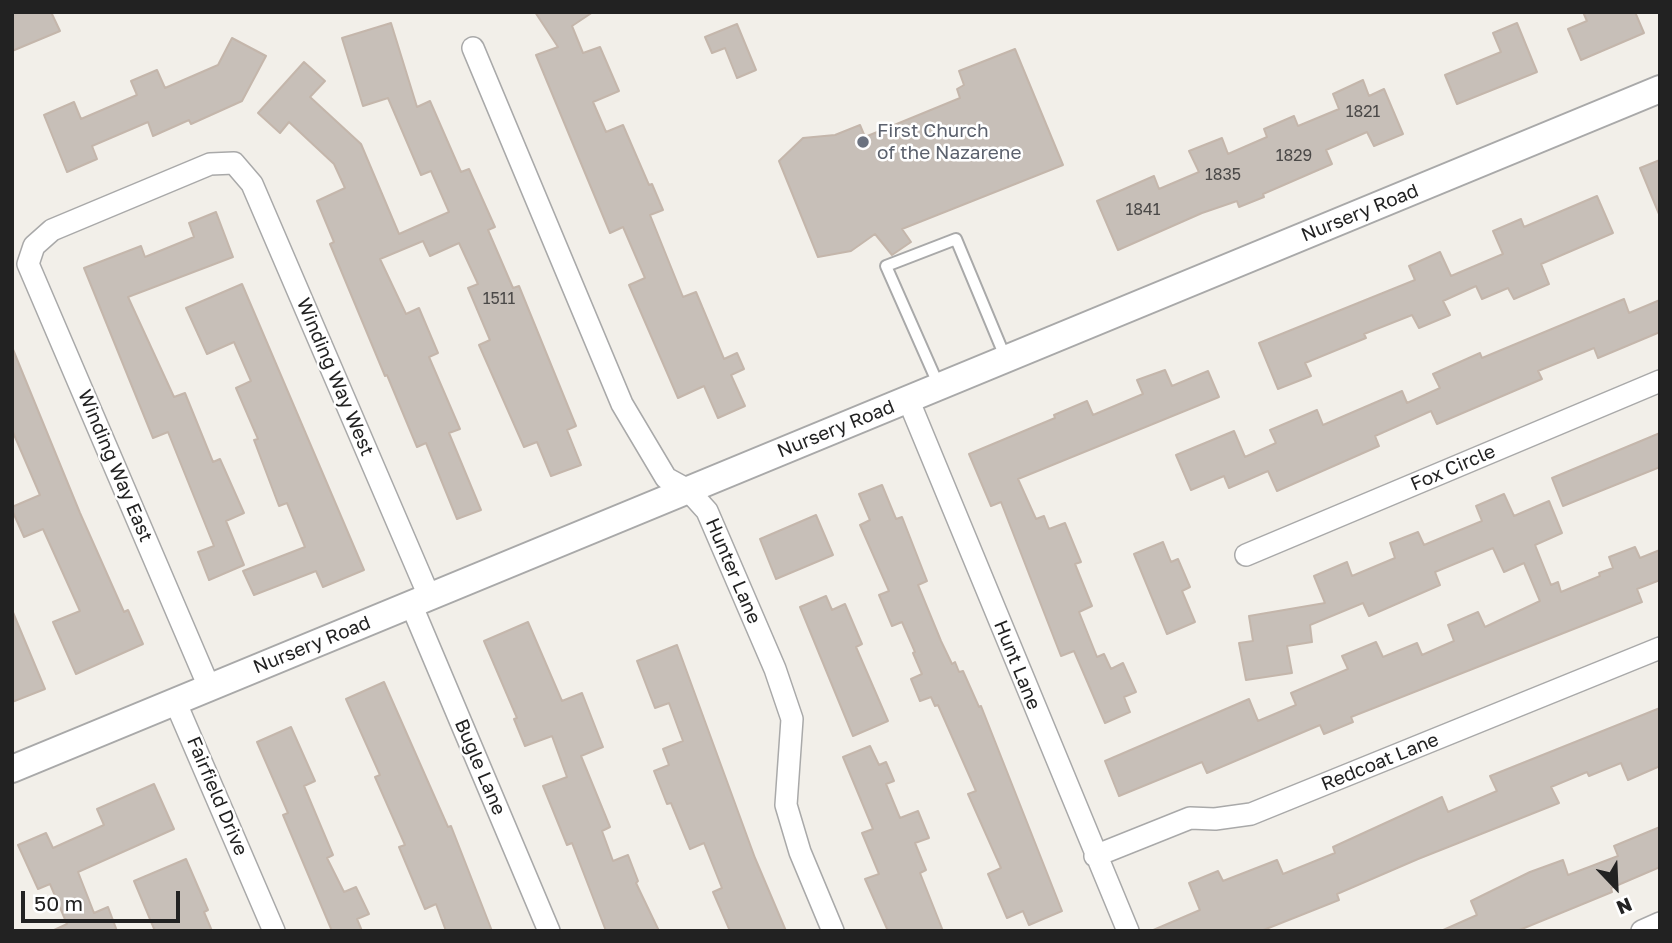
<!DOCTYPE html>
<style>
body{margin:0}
#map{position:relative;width:1672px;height:943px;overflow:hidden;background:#f2efe9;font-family:"Golos Text",sans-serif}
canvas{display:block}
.frame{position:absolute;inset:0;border:14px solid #222;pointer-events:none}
.north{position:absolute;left:1581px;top:852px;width:70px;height:70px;-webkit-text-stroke:5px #fff;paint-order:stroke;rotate:157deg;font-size:19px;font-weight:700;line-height:28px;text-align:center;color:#222}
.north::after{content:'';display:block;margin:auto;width:24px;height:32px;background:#222;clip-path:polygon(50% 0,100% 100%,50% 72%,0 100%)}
.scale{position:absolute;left:21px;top:891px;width:159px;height:32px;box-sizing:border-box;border:4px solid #222;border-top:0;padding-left:9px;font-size:21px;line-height:24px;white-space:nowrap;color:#222;-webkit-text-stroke:5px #fff;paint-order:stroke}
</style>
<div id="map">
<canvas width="1672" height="943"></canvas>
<div class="frame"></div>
<div class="north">N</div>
<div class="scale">50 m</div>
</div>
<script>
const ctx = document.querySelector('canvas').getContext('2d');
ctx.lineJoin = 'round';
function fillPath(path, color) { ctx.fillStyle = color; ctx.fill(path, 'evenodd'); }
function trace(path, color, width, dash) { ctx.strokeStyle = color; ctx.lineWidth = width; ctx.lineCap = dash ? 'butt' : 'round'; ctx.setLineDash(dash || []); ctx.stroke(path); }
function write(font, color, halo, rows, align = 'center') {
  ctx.font = font + ' "Golos Text",sans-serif'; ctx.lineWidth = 5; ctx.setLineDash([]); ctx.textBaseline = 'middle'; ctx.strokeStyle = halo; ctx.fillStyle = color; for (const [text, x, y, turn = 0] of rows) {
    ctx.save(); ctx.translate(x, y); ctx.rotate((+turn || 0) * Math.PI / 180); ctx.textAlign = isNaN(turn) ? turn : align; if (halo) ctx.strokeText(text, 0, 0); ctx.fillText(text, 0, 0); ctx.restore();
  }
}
const building = new Path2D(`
 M 12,12 L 51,12 L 60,31 L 12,51 Z
 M 535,12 L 593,12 L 572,26 L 583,53 L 600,47 L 619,91 L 593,102 L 606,132 L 623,125 L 649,185 L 652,184 L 663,210 L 650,215 L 683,297 L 696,292 L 724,359 L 737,353 L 744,369 L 731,375 L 745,406 L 718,418 L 704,386 L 678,398 L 629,285 L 645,278 L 623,227 L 610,233 L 536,55 L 558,47 Z
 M 1583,12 L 1635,12 L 1644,33 L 1581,60 L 1568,29 L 1587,21 Z
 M 391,23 L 417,107 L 430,101 L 461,172 L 469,169 L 495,227 L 488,230 L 513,288 L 519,286 L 576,426 L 567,430 L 581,465 L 551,476 L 537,442 L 524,447 L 479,345 L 490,340 L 468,288 L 478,284 L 459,243 L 430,256 L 423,241 L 380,259 L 406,314 L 419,308 L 438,353 L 429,357 L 460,429 L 449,433 L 481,510 L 457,519 L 426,443 L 417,447 L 387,375 L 385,376 L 330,244 L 334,242 L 317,201 L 345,188 L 334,164 L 289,122 L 280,133 L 258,113 L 304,62 L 325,81 L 310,97 L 361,144 L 399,234 L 449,212 L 431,171 L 421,175 L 388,98 L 363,106 L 342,38 Z
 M 1517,23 L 1537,72 L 1457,104 L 1445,75 L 1501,52 L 1493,33 Z
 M 737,24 L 756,70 L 737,78 L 725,48 L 712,53 L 705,37 Z
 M 232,38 L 266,56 L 242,101 L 191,124 L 189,120 L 153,136 L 148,122 L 92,146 L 97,159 L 67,172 L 44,115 L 74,102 L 81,119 L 137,95 L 131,81 L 157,70 L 165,88 L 218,65 Z
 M 1015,49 L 1063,165 L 902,229 L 911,242 L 892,255 L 875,234 L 851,251 L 818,257 L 779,161 L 803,138 L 835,135 L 860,125 L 865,137 L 960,98 L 957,89 L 964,85 L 959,71 Z
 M 1363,80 L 1369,96 L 1384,89 L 1403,134 L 1374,146 L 1367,132 L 1326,150 L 1332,164 L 1263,194 L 1264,197 L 1239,207 L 1237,201 L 1202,213 L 1118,250 L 1097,201 L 1154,176 L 1159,189 L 1199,172 L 1189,151 L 1222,138 L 1228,154 L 1267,137 L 1264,129 L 1294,116 L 1298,126 L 1339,109 L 1333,94 Z
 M 1660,160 L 1660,214 L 1659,214 L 1640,168 Z
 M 1597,196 L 1613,233 L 1541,264 L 1549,284 L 1514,299 L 1508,288 L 1482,299 L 1476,286 L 1443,301 L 1450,315 L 1419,328 L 1412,315 L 1364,334 L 1366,338 L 1305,363 L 1311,376 L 1278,389 L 1259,343 L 1415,280 L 1409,266 L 1440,252 L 1451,276 L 1503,254 L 1493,231 L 1521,219 L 1524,227 Z
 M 216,212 L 233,257 L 128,297 L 174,397 L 185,393 L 213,462 L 220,459 L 244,513 L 226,521 L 244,565 L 209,580 L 198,552 L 214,546 L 168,432 L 153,438 L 84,268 L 141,246 L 145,257 L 194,237 L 189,223 Z
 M 242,284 L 364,570 L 323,587 L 316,571 L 254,595 L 243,571 L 305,547 L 287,503 L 279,506 L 254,440 L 258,439 L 236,388 L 251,381 L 234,342 L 207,354 L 186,308 Z
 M 1624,299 L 1629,313 L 1660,300 L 1660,332 L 1598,358 L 1594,348 L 1538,371 L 1542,379 L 1437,424 L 1431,411 L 1375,436 L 1379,446 L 1277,491 L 1268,471 L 1229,488 L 1224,476 L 1191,490 L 1176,455 L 1234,431 L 1245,457 L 1276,443 L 1270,430 L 1317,410 L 1323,425 L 1402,391 L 1407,403 L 1440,388 L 1433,374 L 1480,353 L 1482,358 Z
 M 12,347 L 80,513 L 124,612 L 128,610 L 143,644 L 76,674 L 53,622 L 80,611 L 43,529 L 24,537 L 12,510 L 12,507 L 40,495 L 12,430 Z
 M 1165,370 L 1172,386 L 1208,371 L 1219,397 L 1018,479 L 1036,519 L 1044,516 L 1049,529 L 1065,523 L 1081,562 L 1075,564 L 1092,606 L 1079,612 L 1097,657 L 1104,654 L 1111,669 L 1123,663 L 1136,692 L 1124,697 L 1130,712 L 1105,723 L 1074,651 L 1061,656 L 1001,502 L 991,506 L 969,454 L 1055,418 L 1054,415 L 1087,401 L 1093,415 L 1143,394 L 1137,380 Z
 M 1660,433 L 1660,467 L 1563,506 L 1552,478 Z
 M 882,485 L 896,519 L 902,517 L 911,540 L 927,581 L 918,585 L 941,641 L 952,664 L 955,662 L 959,672 L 963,671 L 979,707 L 981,706 L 1062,911 L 1029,925 L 1023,911 L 1007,918 L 988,874 L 1001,868 L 968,794 L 976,791 L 938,705 L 935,706 L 931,697 L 920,701 L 911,679 L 922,674 L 913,653 L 915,652 L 902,622 L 892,626 L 879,595 L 889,591 L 860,525 L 870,520 L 859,494 Z
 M 1504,494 L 1514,516 L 1549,501 L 1562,533 L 1535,545 L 1551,585 L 1558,582 L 1561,592 L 1600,576 L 1599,573 L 1613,568 L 1609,557 L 1635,547 L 1640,558 L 1660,550 L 1660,580 L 1637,589 L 1642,602 L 1351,717 L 1353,722 L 1324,734 L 1320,725 L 1207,773 L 1202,762 L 1119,796 L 1105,761 L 1249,699 L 1258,721 L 1296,705 L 1291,693 L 1348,669 L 1342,656 L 1376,642 L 1383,657 L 1417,643 L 1422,655 L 1454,641 L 1448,625 L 1478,612 L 1485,627 L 1540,601 L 1524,563 L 1504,572 L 1493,548 L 1435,572 L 1440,585 L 1369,616 L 1363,603 L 1310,625 L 1312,642 L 1287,646 L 1292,673 L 1246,680 L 1239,643 L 1253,641 L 1249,616 L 1325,603 L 1314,576 L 1347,562 L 1352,576 L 1395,558 L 1390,543 L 1418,532 L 1424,545 L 1482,521 L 1476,506 Z
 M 816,515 L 833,555 L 776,579 L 760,539 Z
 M 1163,542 L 1171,562 L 1178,559 L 1190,587 L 1182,591 L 1195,622 L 1167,634 L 1134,554 Z
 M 826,596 L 832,610 L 845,604 L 862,644 L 856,647 L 888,721 L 853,736 L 800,607 Z
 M 12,610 L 45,689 L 12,702 Z
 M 528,622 L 562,701 L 582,693 L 603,747 L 581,756 L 610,827 L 602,831 L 613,861 L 628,855 L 638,881 L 636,883 L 659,931 L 606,931 L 572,843 L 567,845 L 543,786 L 567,777 L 552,736 L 525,746 L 514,719 L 517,718 L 484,641 Z
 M 677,645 L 755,858 L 786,931 L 730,931 L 713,892 L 722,888 L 704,843 L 690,849 L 671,803 L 667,804 L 654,771 L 669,765 L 663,749 L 683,741 L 669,703 L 655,708 L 637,661 Z
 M 384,682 L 448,827 L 451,826 L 492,931 L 446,931 L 436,904 L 425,909 L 399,847 L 405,845 L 375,777 L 380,775 L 346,699 Z
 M 1660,708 L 1660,766 L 1628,780 L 1621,763 L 1589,776 L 1587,772 L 1551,787 L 1559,803 L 1418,859 L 1337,894 L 1339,900 L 1261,931 L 1151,931 L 1200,910 L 1189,883 L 1218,871 L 1223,881 L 1277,860 L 1283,874 L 1335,853 L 1333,847 L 1442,797 L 1448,812 L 1497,791 L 1490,776 Z
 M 291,727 L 315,781 L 304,786 L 333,855 L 327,858 L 344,892 L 356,887 L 369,914 L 357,919 L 362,931 L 332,931 L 283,815 L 288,813 L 257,742 Z
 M 870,746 L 879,765 L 886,762 L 894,781 L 886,784 L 900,818 L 918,811 L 929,838 L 915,843 L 926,870 L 920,873 L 943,931 L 888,931 L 865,879 L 879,874 L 862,833 L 873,829 L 843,757 Z
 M 154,784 L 174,829 L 78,872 L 94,913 L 108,907 L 117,931 L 52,931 L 67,924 L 50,884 L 38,889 L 18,845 L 46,833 L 53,848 L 104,825 L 97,809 Z
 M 1660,827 L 1660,867 L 1611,888 L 1612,892 L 1517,931 L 1441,931 L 1477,915 L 1471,901 L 1530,872 L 1563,860 L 1568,875 L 1618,856 L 1614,846 Z
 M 186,859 L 208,910 L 204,912 L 212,931 L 155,931 L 134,881 Z`);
const service = new Path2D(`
 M 939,386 L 886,266 L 956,239 L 1006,359`);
const minor = new Path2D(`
 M 473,48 L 622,404 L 666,478 L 688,490 L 707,511 L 775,669 L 792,719 L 786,805 L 800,852 L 833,931
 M 908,399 L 1128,931
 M 1246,555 L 1660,381
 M 411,604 L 549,931
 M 209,687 L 28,264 L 34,246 L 52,230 L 210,164 L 234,163 L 252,184 L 429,596
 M 175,701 L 274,931
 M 1095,856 L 1190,818 L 1215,819 L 1251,814 L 1660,648
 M 1642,931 L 1660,923`);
const tertiary = new Path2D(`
 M 12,769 L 1660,89`);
const markers = [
 [863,142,7,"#6b7280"]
];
const numberNames = [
 ["1821",1363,112],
 ["1829",1294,156],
 ["1835",1223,175],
 ["1841",1143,210],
 ["1511",499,299]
];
const worshipNames = [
 ["First Church",877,131],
 ["of the Nazarene",877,153]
];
const streetNames = [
 ["Nursery Road",1360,213,-22],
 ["Winding Way West",335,377,67],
 ["Nursery Road",836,429,-22],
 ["Winding Way East",115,466,67],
 ["Fox Circle",1453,468,-23],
 ["Hunter Lane",733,571,67],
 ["Nursery Road",312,645,-22],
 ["Hunt Lane",1017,665,68],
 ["Redcoat Lane",1380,762,-22],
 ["Bugle Lane",480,767,67],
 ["Fairfield Drive",217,796,67]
];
fillPath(building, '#c7bfb8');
trace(building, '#c4b6ab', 2);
trace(service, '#a9a9a9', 14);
trace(minor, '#a9a9a9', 24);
trace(tertiary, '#a9a9a9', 30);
trace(service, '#fff', 10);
trace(minor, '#fff', 21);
trace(tertiary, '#fff', 26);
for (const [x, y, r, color] of markers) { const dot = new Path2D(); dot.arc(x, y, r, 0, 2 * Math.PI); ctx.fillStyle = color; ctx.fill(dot); trace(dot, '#fff', 2.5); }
write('16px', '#4b4948', null, numberNames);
write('19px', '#5b616d', '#fff', worshipNames, 'left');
write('19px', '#222', '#fff', streetNames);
</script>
